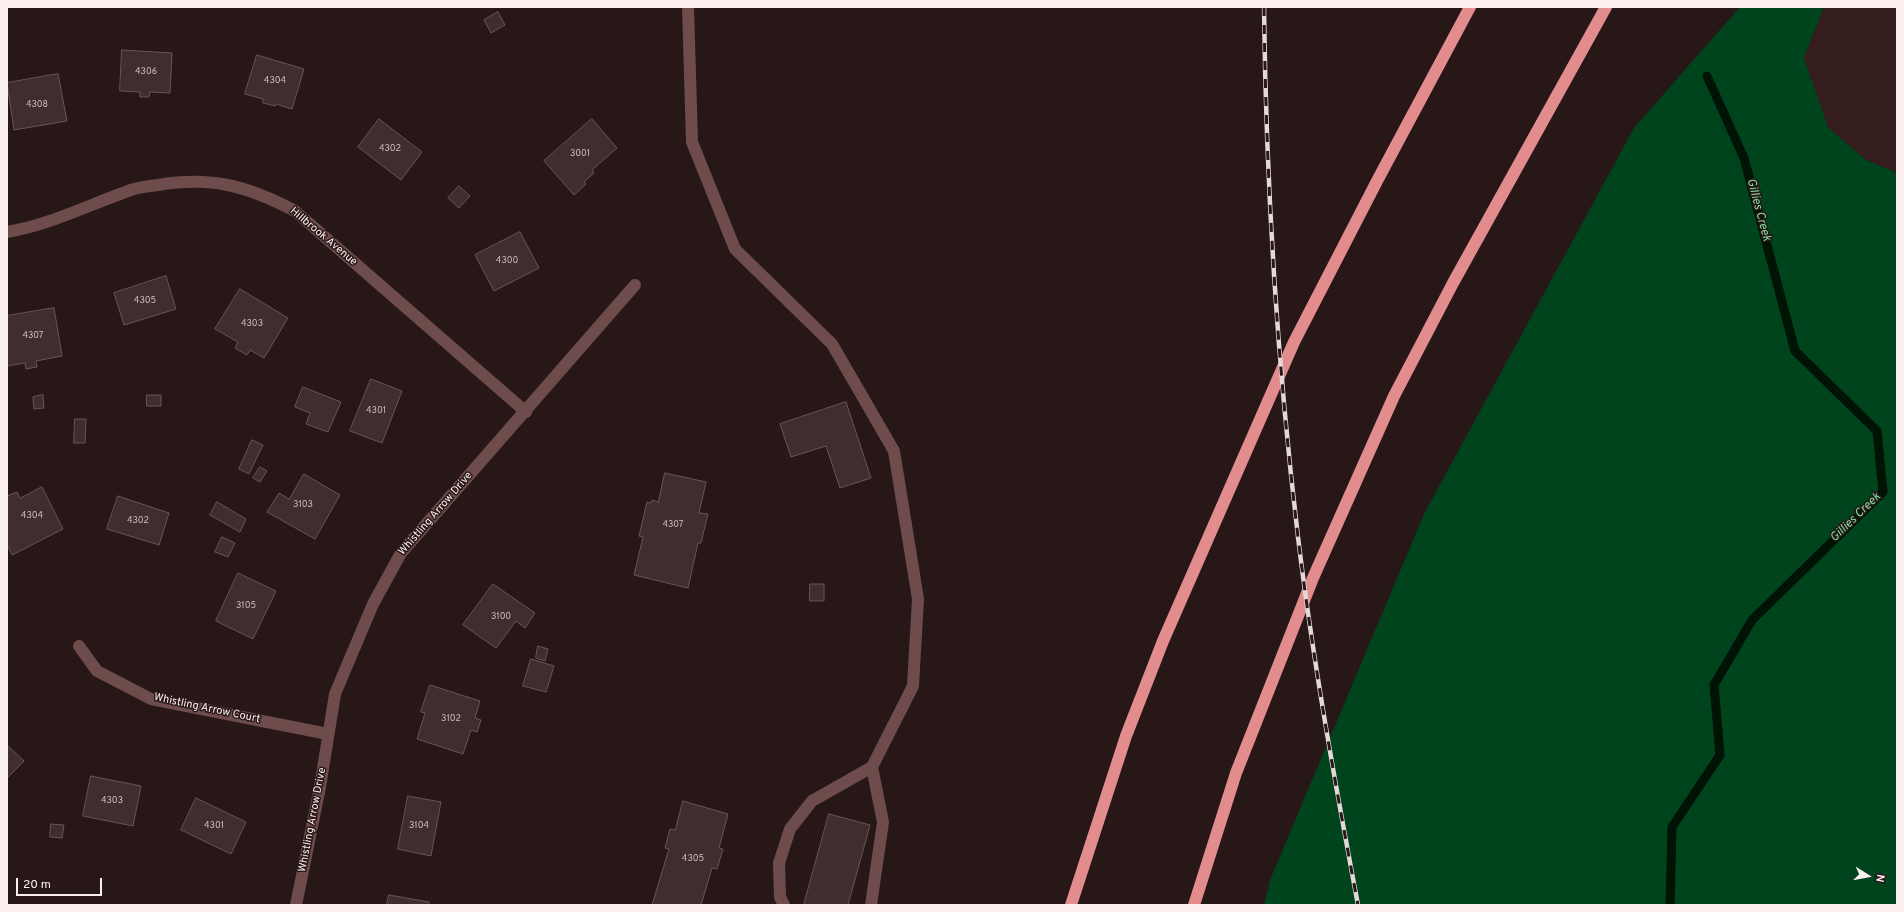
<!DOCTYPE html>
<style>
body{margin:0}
#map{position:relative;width:1904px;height:912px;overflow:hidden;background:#281717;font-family:Overpass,sans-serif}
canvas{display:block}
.frame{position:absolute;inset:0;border:8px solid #fcefef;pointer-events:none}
.north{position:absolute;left:1848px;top:856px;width:40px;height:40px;-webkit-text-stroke:3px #281717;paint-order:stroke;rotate:101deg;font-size:11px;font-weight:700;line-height:16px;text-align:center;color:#fcefef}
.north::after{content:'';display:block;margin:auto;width:14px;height:18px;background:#fcefef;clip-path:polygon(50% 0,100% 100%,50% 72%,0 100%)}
.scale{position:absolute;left:16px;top:878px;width:86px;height:18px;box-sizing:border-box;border:2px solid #fcefef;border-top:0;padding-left:5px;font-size:12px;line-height:14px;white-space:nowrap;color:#fcefef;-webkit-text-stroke:3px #281717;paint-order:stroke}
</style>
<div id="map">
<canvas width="1904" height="912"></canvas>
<div class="frame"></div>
<div class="north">N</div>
<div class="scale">20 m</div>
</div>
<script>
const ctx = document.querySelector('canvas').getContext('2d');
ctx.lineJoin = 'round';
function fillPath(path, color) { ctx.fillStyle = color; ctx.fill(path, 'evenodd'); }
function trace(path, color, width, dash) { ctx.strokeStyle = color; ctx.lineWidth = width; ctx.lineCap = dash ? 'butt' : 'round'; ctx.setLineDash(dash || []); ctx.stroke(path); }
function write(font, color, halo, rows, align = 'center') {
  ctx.font = font + ' Overpass,sans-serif'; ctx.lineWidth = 3; ctx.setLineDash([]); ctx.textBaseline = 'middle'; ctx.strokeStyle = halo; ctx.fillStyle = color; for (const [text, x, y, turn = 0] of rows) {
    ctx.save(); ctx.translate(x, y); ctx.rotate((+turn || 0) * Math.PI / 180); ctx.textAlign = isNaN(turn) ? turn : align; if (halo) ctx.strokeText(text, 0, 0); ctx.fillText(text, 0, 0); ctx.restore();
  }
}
const built = new Path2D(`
 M 1824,7 L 1897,7 L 1897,173 L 1866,160 L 1828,127 L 1804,58 Z`);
const green = new Path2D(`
 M 1740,7 L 1824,7 L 1804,58 L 1828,127 L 1866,160 L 1897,173 L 1897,905 L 1264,905 L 1270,880 L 1424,514 L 1634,128 Z`);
const stream = new Path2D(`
 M 1670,905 L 1672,827 L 1720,755 L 1714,685 L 1752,620 L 1883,492 L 1877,431 L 1795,351 L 1744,158 L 1707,76`);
const building = new Path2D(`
 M 498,12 L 505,25 L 491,33 L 484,20 Z
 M 122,50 L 172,53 L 170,93 L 150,92 L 149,97 L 140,97 L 140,92 L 120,91 Z
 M 257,55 L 304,69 L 292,109 L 276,104 L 275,106 L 263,103 L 263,99 L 245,94 Z
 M 58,74 L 67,121 L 14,130 L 7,83 Z
 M 379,119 L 422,152 L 401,180 L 358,147 Z
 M 592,119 L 617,148 L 592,170 L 594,173 L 584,182 L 586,184 L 574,195 L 544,161 Z
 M 459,186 L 470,196 L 459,208 L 448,198 Z
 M 520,232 L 539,268 L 494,291 L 475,255 Z
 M 166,276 L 176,309 L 124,325 L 114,293 Z
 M 240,289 L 288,318 L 264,358 L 250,350 L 247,355 L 235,348 L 238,342 L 215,329 Z
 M 54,308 L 62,356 L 36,361 L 37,367 L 26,369 L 25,363 L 7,366 L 7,316 Z
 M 371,379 L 402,391 L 382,443 L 350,431 Z
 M 303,387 L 341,402 L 328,432 L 306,424 L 310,413 L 295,407 Z
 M 43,395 L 44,408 L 34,409 L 33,397 Z
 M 147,395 L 161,395 L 161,406 L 147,406 Z
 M 846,402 L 871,478 L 840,488 L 826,446 L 791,457 L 780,424 Z
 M 75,419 L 86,419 L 85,443 L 74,443 Z
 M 252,440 L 263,445 L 249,474 L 239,469 Z
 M 260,467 L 267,471 L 260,482 L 253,478 Z
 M 665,473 L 706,482 L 699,513 L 708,514 L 701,543 L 698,543 L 688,588 L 634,575 L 643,537 L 639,536 L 647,502 L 651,503 L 652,500 L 658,502 Z
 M 304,474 L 340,495 L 315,539 L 267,512 L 279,493 L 289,499 Z
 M 42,487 L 63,529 L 12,555 L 7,544 L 7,496 L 17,492 L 20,498 Z
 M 118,496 L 169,513 L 159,545 L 107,529 Z
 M 217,502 L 246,519 L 240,532 L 210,515 Z
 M 222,537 L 235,543 L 228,557 L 215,552 Z
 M 238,573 L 276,591 L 253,639 L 216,621 Z
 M 493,584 L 535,613 L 525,628 L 516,621 L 496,648 L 463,625 Z
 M 810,584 L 824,584 L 824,601 L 810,601 Z
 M 538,646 L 548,649 L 545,661 L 536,658 Z
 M 531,659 L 554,666 L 546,692 L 523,686 Z
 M 430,685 L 480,701 L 475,718 L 481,720 L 477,732 L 471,730 L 463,754 L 417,739 L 425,713 L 421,712 Z
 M 7,745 L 24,761 L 7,778 Z
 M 91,776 L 141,786 L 133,826 L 83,816 Z
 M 408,796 L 441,802 L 431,856 L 398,849 Z
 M 196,798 L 246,822 L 231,854 L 181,830 Z
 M 683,801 L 728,814 L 719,848 L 723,849 L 717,869 L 712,868 L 701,905 L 652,905 L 669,849 L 665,848 L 670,829 L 675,830 Z
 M 829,814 L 870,825 L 848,905 L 804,905 Z
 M 51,824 L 64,825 L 62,838 L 50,837 Z
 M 389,895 L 429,902 L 429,905 L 387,905 Z`);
const lane = new Path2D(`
 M 688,7 L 692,142 L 735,249 L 832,344 L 894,451 L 918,599 L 913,686 L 872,767 L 812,801 L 790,829 L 779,863 L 780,897 L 784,905
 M 871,905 L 883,822 L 872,767`);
const street = new Path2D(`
 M 7,232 C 53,224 90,204 134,189 C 141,187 150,186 158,185 C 211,176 248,186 295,211 L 526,412
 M 79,646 L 97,671 L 151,699 L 328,734
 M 296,905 L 320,787 L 335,694 L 373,604 L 401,553 L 635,285`);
const highway = new Path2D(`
 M 1071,905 L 1126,736 L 1163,641 L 1294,342 L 1377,181 L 1470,7
 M 1194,905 L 1236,773 L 1313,578 L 1394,396 L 1453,283 L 1606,7`);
const rail = new Path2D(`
 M 1264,7 C 1266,184 1277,361 1298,537 C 1313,661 1335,783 1358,905`);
const numberNames = [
 ["4306",146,72],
 ["4304",275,81],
 ["4308",37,105],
 ["4302",390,149],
 ["3001",580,154],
 ["4300",507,261],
 ["4305",145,301],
 ["4303",252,324],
 ["4307",33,336],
 ["4301",376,411],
 ["3103",303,505],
 ["4304",32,516],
 ["4302",138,521],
 ["4307",673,525],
 ["3105",246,606],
 ["3100",501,617],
 ["3102",451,719],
 ["4303",112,801],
 ["4301",214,826],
 ["3104",419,826],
 ["4305",693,859]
];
const streetNames = [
 ["Hillbrook Avenue",323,237,40],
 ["Whistling Arrow Drive",436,514,-49],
 ["Whistling Arrow Court",207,709,12],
 ["Whistling Arrow Drive",313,820,-79]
];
const waterNames = [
 ["Gillies Creek",1758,210,75],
 ["Gillies Creek",1856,518,-44]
];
fillPath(built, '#351d1e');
fillPath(green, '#00441e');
trace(stream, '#001305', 9);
fillPath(building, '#402d2d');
trace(building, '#6a5554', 1);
trace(lane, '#6f4c4c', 12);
trace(street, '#6f4c4c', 12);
trace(highway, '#e38c8d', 12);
trace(rail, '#e5d8d8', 4.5);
trace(rail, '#281717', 3, [9]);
write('9px', '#cdbebe', null, numberNames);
write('11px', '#fcefef', '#281717', streetNames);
write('italic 12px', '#80e29c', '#281717', waterNames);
</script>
